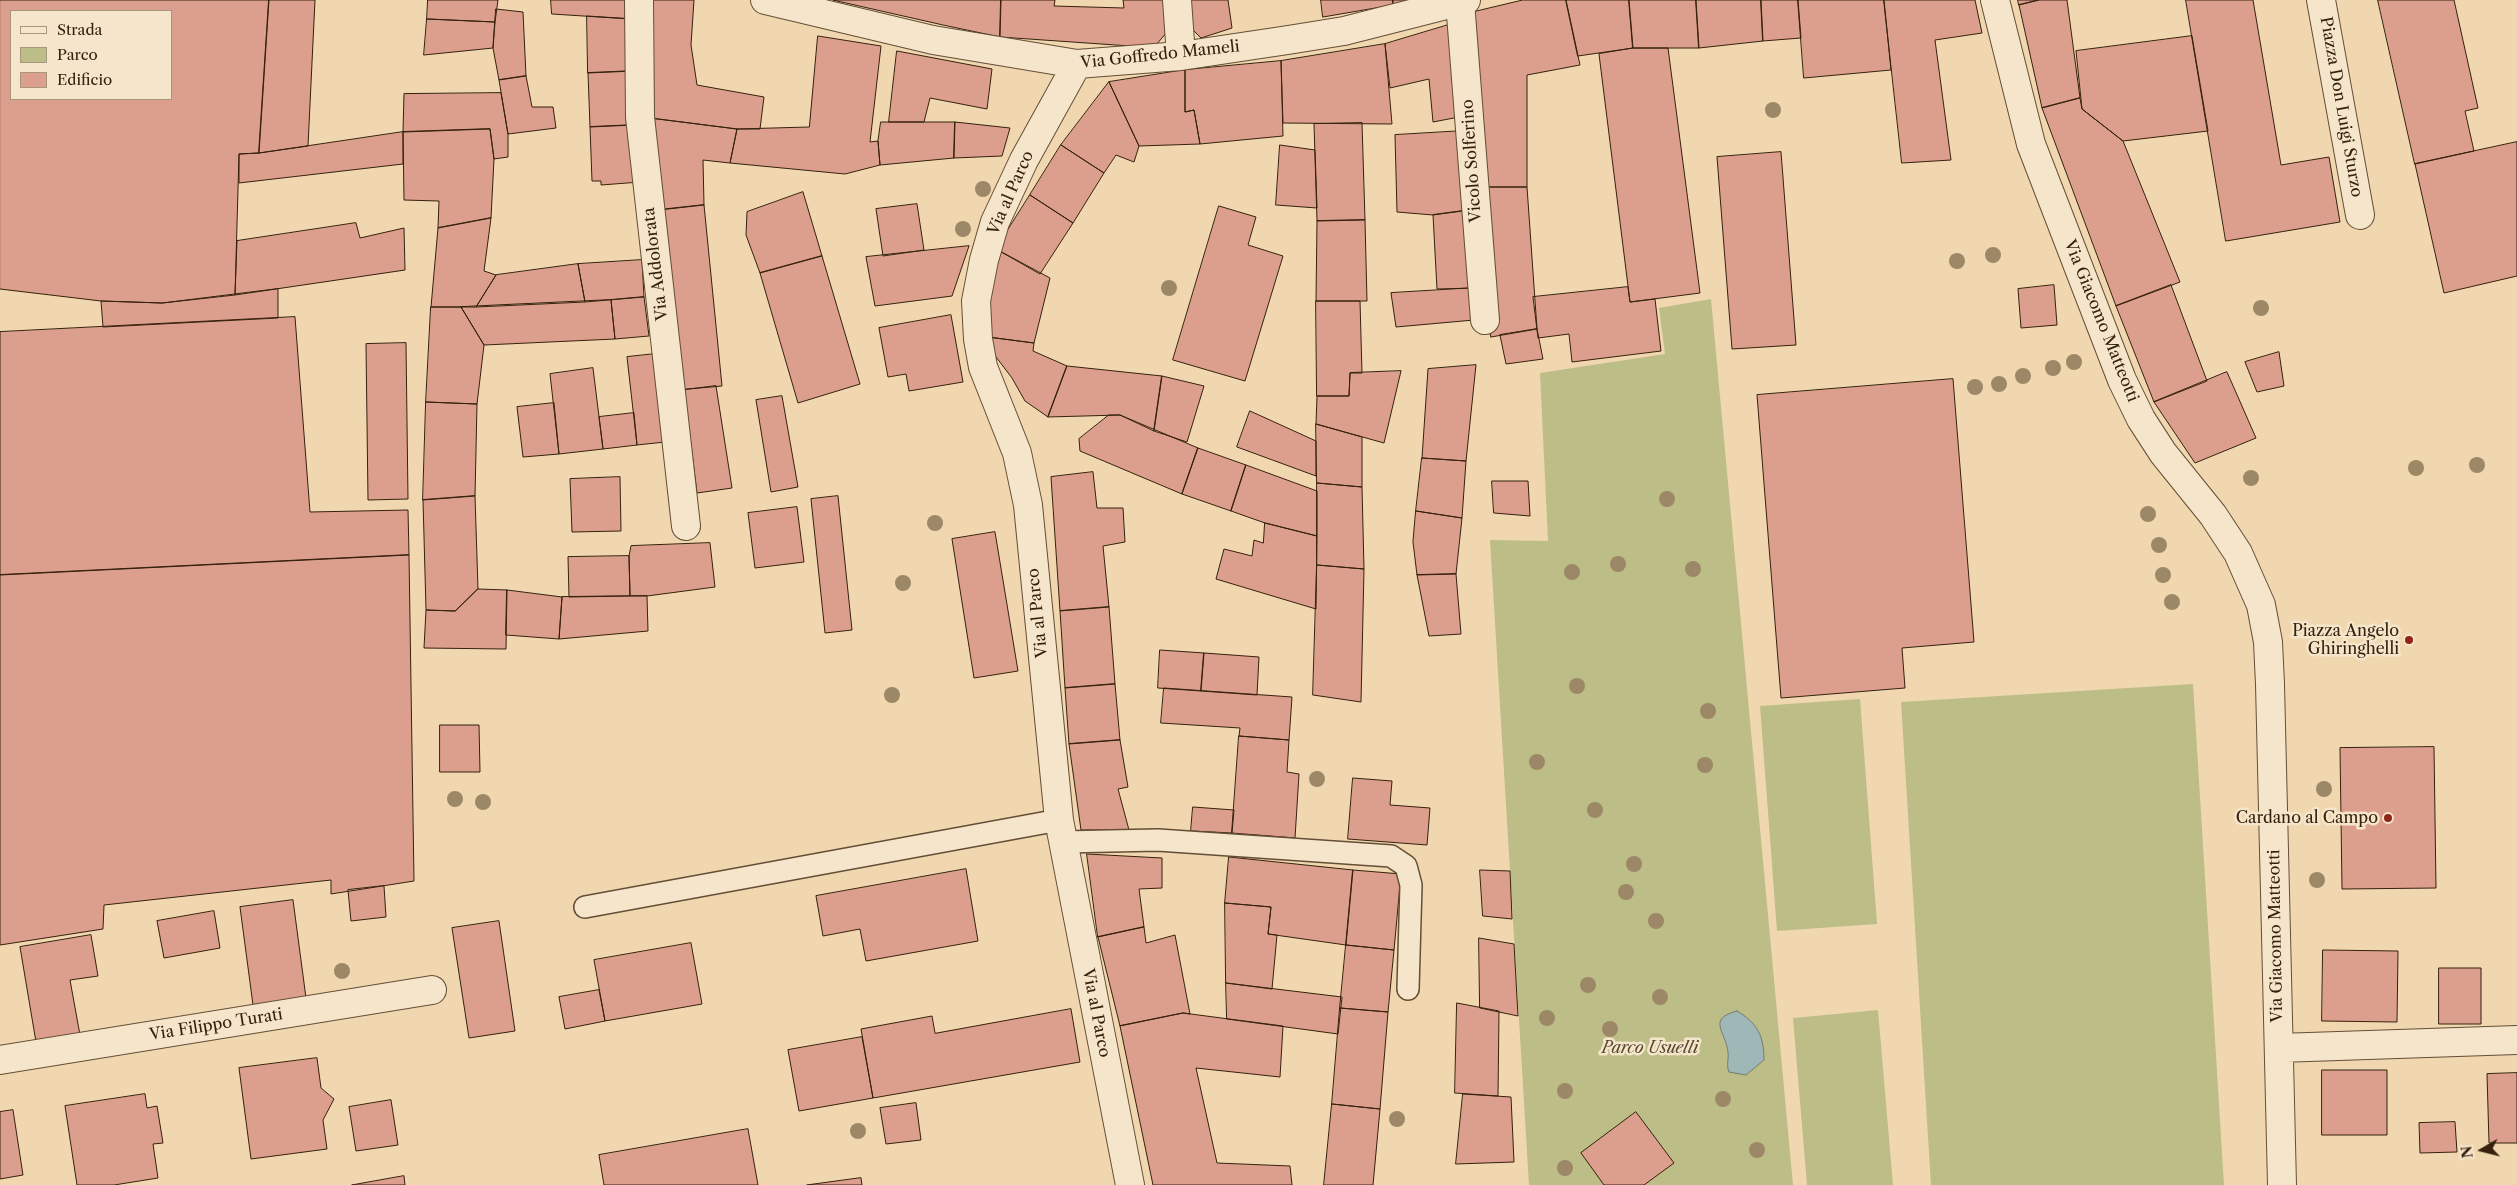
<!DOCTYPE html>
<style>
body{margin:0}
#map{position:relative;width:2517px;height:1185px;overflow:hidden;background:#f0d7af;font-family:"Libre Caslon Text",serif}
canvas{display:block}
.legend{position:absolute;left:10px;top:10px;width:162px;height:90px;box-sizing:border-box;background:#f5e5cb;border:1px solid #a8977f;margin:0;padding:6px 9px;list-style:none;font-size:15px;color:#35210d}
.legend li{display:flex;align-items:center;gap:10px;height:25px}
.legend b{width:25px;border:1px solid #a8977f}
.north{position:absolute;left:2457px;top:1125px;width:50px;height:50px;-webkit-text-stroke:4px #f5e5cb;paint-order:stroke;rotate:262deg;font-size:14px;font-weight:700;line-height:20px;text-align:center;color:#35210d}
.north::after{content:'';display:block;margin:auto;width:18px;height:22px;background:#35210d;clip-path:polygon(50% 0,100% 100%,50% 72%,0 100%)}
</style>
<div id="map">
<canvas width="2517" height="1185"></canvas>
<ul class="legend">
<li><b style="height:6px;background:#f5e5cb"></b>Strada</li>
<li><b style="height:14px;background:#bdbd88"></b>Parco</li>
<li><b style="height:14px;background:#dd9f8d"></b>Edificio</li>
</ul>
<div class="north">N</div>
</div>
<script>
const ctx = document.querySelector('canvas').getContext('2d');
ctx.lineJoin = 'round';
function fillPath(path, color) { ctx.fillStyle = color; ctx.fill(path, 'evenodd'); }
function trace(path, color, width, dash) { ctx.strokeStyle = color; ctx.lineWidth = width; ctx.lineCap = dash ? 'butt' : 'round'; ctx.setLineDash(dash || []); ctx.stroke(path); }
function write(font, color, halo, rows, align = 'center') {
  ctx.font = font + ' "Libre Caslon Text",serif'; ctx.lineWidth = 5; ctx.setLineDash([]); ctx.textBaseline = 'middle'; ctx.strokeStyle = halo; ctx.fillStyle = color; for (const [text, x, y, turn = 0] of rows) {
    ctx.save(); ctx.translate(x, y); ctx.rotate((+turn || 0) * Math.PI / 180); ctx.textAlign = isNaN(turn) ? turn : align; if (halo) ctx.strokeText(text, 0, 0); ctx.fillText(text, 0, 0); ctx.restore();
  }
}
const green = new Path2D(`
 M 1711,299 L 1793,1185 L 1529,1185 L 1490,540 L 1548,541 L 1540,373 L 1665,354 L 1659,308 Z
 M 2193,684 L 2224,1185 L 1931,1185 L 1901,702 Z
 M 1860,699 L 1877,924 L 1777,931 L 1760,706 Z
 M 1878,1010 L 1893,1185 L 1807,1185 L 1793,1018 Z`);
const water = new Path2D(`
 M 1737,1011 C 1758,1023 1764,1037 1764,1060 L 1746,1075 L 1729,1072 C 1726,1065 1729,1059 1728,1052 C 1726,1032 1706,1019 1737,1011 Z`);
const building = new Path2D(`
 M 0,0 L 269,0 L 259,153 L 239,154 L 235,295 L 162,303 L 101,301 L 0,289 ZM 11,11 L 171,11 L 171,99 L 11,99 Z
 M 269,0 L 315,0 L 308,146 L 259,153 Z
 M 428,0 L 498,0 L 495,22 L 427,19 Z
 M 551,0 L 630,0 L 630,19 L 552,14 Z
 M 649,0 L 694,0 L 691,45 L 697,85 L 764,97 L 760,129 L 737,129 L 650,118 Z
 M 833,0 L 1001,0 L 1000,37 L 943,25 Z
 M 1001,0 L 1055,0 L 1054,6 L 1124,8 L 1123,0 L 1165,0 L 1167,32 L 1156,45 L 1130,46 L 1000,37 Z
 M 1184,0 L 1228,0 L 1232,28 L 1201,38 L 1185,22 Z
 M 1321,0 L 1393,0 L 1393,5 L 1323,17 Z
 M 1393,0 L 1417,0 L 1393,5 Z
 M 1523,0 L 1566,0 L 1580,65 L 1527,75 L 1527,187 L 1482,187 L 1474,12 Z
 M 1566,0 L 1629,0 L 1633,48 L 1578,56 Z
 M 1629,0 L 1696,0 L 1699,48 L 1633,48 Z
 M 1696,0 L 1761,0 L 1763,41 L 1699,48 Z
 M 1761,0 L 1798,0 L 1801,38 L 1763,41 Z
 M 1798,0 L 1884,0 L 1891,70 L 1804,78 Z
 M 1884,0 L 1975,0 L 1982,33 L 1935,40 L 1951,160 L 1902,163 Z
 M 2018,0 L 2039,0 L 2019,5 Z
 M 2039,0 L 2067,0 L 2080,98 L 2042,108 L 2019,5 Z
 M 2186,0 L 2253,0 L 2281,165 L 2329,157 L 2340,222 L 2226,241 Z
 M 2378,0 L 2454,0 L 2478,108 L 2465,111 L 2474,151 L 2415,164 Z
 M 496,9 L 523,12 L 526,76 L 499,80 L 493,48 Z
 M 587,16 L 635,19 L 634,71 L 588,73 Z
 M 427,19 L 495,22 L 493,48 L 424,55 Z
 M 1455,23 L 1459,117 L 1433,122 L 1429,79 L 1390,88 L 1385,44 Z
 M 818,36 L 881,46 L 870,142 L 878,141 L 880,165 L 845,174 L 730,163 L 737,129 L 809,127 Z
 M 2192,36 L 2208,131 L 2123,141 L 2082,109 L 2076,51 Z
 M 1385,44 L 1392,124 L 1283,123 L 1281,61 Z
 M 1633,48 L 1668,48 L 1700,293 L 1630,302 L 1599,54 Z
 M 897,51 L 992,69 L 987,109 L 930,98 L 924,122 L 889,122 Z
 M 1281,61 L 1283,136 L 1200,144 L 1194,110 L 1185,112 L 1185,70 Z
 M 1185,70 L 1185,112 L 1194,110 L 1200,144 L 1139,146 L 1109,82 Z
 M 634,71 L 635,125 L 590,127 L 588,73 Z
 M 526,76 L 532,107 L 553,107 L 556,128 L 508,134 L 499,80 Z
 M 1109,82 L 1139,146 L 1134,162 L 1116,155 L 1104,173 L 1061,145 Z
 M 501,93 L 508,134 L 508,157 L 494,159 L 490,129 L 403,132 L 404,94 Z
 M 2080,98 L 2082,109 L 2123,141 L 2180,282 L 2116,306 L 2042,108 Z
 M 650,118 L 737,129 L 730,163 L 703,160 L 704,205 L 659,210 Z
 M 881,122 L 955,122 L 954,158 L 880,165 L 878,141 Z
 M 955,122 L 1010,128 L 1002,156 L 954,158 Z
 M 1362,123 L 1365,220 L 1317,221 L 1314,124 Z
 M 635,125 L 640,182 L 601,185 L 601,181 L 592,181 L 590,127 Z
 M 490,129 L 494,159 L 491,218 L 438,228 L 439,201 L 404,200 L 403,132 Z
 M 1463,131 L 1470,210 L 1433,215 L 1397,212 L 1395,135 Z
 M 403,132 L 403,164 L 239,183 L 239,154 L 259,153 Z
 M 2517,142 L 2517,276 L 2444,293 L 2415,164 Z
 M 1061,145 L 1104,173 L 1073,223 L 1030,195 Z
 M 1280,145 L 1315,150 L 1317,208 L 1276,205 Z
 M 1781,152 L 1796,345 L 1732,349 L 1717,157 Z
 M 1482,187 L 1527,187 L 1537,329 L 1491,337 Z
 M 803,192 L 822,256 L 760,273 L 746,235 L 747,212 Z
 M 1030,195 L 1073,223 L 1040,274 L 996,249 Z
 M 917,204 L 924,250 L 883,256 L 876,209 Z
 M 704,205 L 722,386 L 677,390 L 659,210 Z
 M 1219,206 L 1256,217 L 1248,245 L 1283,256 L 1245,381 L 1173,360 Z
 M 1470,210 L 1475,288 L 1437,289 L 1433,215 Z
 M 491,218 L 484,271 L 496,275 L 476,307 L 431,307 L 438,228 Z
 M 1365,220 L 1367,301 L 1316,301 L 1317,221 Z
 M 356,223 L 360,238 L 404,228 L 405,270 L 235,295 L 237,241 Z
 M 969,246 L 952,296 L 875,306 L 866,257 Z
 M 996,249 L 1050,278 L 1034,343 L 988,337 L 984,303 Z
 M 822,256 L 860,384 L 798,403 L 760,273 Z
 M 642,260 L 644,297 L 585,302 L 578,264 Z
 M 578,264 L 585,302 L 476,307 L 496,275 Z
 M 2054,285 L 2057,325 L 2021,328 L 2018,289 Z
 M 2171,285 L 2207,381 L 2154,402 L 2116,306 Z
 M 1628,287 L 1630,302 L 1655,299 L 1661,351 L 1572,362 L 1569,334 L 1538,338 L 1533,297 Z
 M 1475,288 L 1474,320 L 1396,327 L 1391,293 Z
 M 278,289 L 278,318 L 103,327 L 101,301 L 162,303 Z
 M 644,297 L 649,336 L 615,339 L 611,300 Z
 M 611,300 L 615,339 L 484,345 L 461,307 Z
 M 1316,301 L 1360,301 L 1362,373 L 1350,373 L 1349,396 L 1317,396 Z
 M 431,307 L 461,307 L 484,345 L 477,404 L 426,402 Z
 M 951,315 L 963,382 L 909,391 L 906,374 L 888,377 L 879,328 Z
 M 295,317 L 310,512 L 408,510 L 409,555 L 0,575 L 0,332 Z
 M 1537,329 L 1543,359 L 1506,364 L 1500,335 Z
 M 988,337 L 1034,343 L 1033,351 L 1067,366 L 1048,417 L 1025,401 L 1012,378 L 990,349 Z
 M 406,343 L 408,499 L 368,500 L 366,344 Z
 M 2279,352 L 2284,386 L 2257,392 L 2245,362 Z
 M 655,354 L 665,442 L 637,445 L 627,357 Z
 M 1476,365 L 1466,461 L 1422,458 L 1428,369 Z
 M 1067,366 L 1162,376 L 1154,431 L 1120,415 L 1048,417 Z
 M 593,368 L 603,449 L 559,454 L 550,374 Z
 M 1401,371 L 1384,443 L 1316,424 L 1317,396 L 1349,396 L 1350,373 Z
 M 2227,372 L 2256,438 L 2195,463 L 2154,402 Z
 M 1162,376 L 1204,386 L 1187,442 L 1154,431 Z
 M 1953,379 L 1974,642 L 1902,648 L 1905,688 L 1781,698 L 1757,395 Z
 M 716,386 L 732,488 L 697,493 L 684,390 Z
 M 782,396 L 798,487 L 771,492 L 756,400 Z
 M 426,402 L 477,404 L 475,496 L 423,500 Z
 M 554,403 L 559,454 L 523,457 L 517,407 Z
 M 1250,411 L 1316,441 L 1316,476 L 1237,447 Z
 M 634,413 L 637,445 L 603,449 L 599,417 Z
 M 1109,415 L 1120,415 L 1198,448 L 1182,494 L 1080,451 L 1079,439 Z
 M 1316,424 L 1362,437 L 1362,487 L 1317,483 Z
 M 1198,448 L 1246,465 L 1231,511 L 1182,494 Z
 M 1422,458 L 1466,461 L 1462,518 L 1416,511 Z
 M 1246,465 L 1317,491 L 1317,536 L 1265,523 L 1231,511 Z
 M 1093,472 L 1097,508 L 1123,508 L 1125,542 L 1103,546 L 1109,607 L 1060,611 L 1051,477 Z
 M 620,477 L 621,531 L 572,532 L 570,479 Z
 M 1492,481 L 1528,481 L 1530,516 L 1494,513 Z
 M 1317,483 L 1362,487 L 1364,569 L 1317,565 Z
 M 475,496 L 478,589 L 455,611 L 426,610 L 423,500 Z
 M 838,496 L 852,630 L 825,633 L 811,499 Z
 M 797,507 L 804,562 L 755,568 L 748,513 Z
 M 1416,511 L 1462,518 L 1456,574 L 1417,575 L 1413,542 Z
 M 1265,523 L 1317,536 L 1316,609 L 1216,579 L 1224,549 L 1252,556 L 1254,540 L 1263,543 Z
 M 995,532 L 1018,671 L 974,678 L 952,539 Z
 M 710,543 L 715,587 L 647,596 L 630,596 L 629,556 L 631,546 Z
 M 409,555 L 414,881 L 331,894 L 331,880 L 104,905 L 103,929 L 0,945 L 0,575 Z
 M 629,556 L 630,596 L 569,597 L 568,557 Z
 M 1317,565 L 1364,569 L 1361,702 L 1313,695 Z
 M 1456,574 L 1461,634 L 1429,636 L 1417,575 Z
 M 478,589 L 507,590 L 506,649 L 424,648 L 426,610 L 455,611 Z
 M 507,590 L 562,597 L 559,639 L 506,635 Z
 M 647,596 L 648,631 L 559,639 L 562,597 Z
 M 1109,607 L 1115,684 L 1065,688 L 1060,611 Z
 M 1160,650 L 1204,653 L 1201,691 L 1158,688 Z
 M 1204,653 L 1259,657 L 1257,695 L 1201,691 Z
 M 1115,684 L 1120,740 L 1069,744 L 1065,688 Z
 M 1164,688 L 1292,697 L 1289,740 L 1239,736 L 1240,728 L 1161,723 Z
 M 440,725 L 479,725 L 480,772 L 440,772 Z
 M 1239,736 L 1289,740 L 1287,772 L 1299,774 L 1295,838 L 1232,833 Z
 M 1120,740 L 1128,787 L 1118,789 L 1129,830 L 1081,830 L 1069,744 Z
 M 2434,747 L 2436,888 L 2342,889 L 2340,748 Z
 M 1353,778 L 1392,781 L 1390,805 L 1430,808 L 1427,845 L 1348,839 Z
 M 1193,807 L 1234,810 L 1232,833 L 1191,831 Z
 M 1087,854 L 1162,858 L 1162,888 L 1139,889 L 1144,927 L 1098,937 Z
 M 1229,857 L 1353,870 L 1346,945 L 1268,934 L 1271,907 L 1225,903 Z
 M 966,869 L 978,941 L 866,961 L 860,929 L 823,936 L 816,896 Z
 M 1353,870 L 1401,874 L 1394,950 L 1346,945 Z
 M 1480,870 L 1510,871 L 1512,919 L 1483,916 Z
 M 384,886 L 386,917 L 351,921 L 348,890 Z
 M 293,900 L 306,998 L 253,1005 L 240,907 Z
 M 1225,903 L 1271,907 L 1268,934 L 1277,935 L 1272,989 L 1226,983 Z
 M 214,911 L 220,948 L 164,958 L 157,921 Z
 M 499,921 L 515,1031 L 469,1038 L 452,928 Z
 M 1144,927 L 1146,943 L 1175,935 L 1190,1014 L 1183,1013 L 1120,1026 L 1098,937 Z
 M 91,935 L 98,976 L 70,980 L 80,1035 L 36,1042 L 20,947 Z
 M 1479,938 L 1514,944 L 1518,1016 L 1480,1008 Z
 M 691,943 L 702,1004 L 605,1021 L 594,960 Z
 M 1346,945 L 1394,950 L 1388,1012 L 1340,1008 Z
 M 2323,950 L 2398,951 L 2397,1022 L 2322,1021 Z
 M 2439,968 L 2481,968 L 2481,1024 L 2439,1024 Z
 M 1226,983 L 1342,997 L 1338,1034 L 1227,1019 Z
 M 599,990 L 605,1021 L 565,1029 L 559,997 Z
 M 1457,1003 L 1499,1011 L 1498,1096 L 1455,1093 Z
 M 1340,1008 L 1388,1012 L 1380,1109 L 1332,1104 Z
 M 1071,1009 L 1080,1062 L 873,1098 L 861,1029 L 932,1016 L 935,1033 Z
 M 1183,1013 L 1283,1026 L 1280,1077 L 1196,1068 L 1217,1163 L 1290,1166 L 1292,1185 L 1153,1185 L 1120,1026 Z
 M 862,1037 L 873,1098 L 799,1111 L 788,1050 Z
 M 317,1058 L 321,1088 L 334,1099 L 323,1120 L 327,1149 L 251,1159 L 239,1068 Z
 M 2322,1070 L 2387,1070 L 2387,1135 L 2322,1135 Z
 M 2517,1073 L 2517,1143 L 2489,1143 L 2487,1074 Z
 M 145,1094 L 147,1108 L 157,1106 L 163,1143 L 153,1144 L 158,1178 L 114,1185 L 77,1185 L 65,1106 Z
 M 1463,1094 L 1511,1097 L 1514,1162 L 1456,1164 Z
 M 391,1100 L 398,1145 L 356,1151 L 349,1107 Z
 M 916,1103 L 921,1140 L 886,1144 L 880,1108 Z
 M 1332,1104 L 1380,1109 L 1373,1185 L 1324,1185 Z
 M 13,1110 L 23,1175 L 0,1179 L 0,1112 Z
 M 1636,1112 L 1674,1163 L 1644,1185 L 1604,1185 L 1581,1153 Z
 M 2455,1122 L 2457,1152 L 2420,1153 L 2419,1123 Z
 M 748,1129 L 758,1185 L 604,1185 L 599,1155 Z
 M 404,1176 L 405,1185 L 352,1185 Z
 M 861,1178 L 862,1185 L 807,1185 Z`);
const lane = new Path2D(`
 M 1063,842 L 1158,840 L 1391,856 L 1406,866 L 1411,885 L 1408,989
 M 585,907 L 1059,820`);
const street = new Path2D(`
 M 639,0 L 640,117 L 686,526
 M 765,0 L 933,40 L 1077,64 L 1181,56 L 1288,40 L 1344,31 L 1466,0
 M 1177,0 L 1181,56
 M 1995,0 L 2031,144 L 2122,380 L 2141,419 L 2163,453 L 2213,515 L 2238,553 L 2261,605 L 2268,642 L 2270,684 L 2282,1185
 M 2321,0 L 2360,215
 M 1460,2 L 1485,320
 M 1077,64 L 1024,160 L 995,222 L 984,260 L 976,301 L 978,339 L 983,367 L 1017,453 L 1028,505 L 1059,820 L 1130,1185
 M 2279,1048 L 2517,1040
 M 0,1060 L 432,990`);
const trees = [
 [1773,110],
 [983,189],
 [963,229],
 [1993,255],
 [1957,261],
 [1169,288],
 [2261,308],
 [2074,362],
 [2053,368],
 [2023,376],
 [1999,384],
 [1975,387],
 [2477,465],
 [2416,468],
 [2251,478],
 [1667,499],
 [2148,514],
 [935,523],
 [2159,545],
 [1618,564],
 [1693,569],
 [1572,572],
 [2163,575],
 [903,583],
 [2172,602],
 [1577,686],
 [892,695],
 [1708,711],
 [1537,762],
 [1705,765],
 [1317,779],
 [2324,789],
 [455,799],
 [483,802],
 [1595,810],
 [1634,864],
 [2317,880],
 [1626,892],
 [1656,921],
 [342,971],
 [1588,985],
 [1660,997],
 [1547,1018],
 [1610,1029],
 [1565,1091],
 [1723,1099],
 [1397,1119],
 [858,1131],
 [1757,1150],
 [1565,1168]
];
const markers = [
 [2409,640,5,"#8f2418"],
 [2388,818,5,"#8f2418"]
];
const streetNames = [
 ["Via Goffredo Mameli",1160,55,-6],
 ["Piazza Don Luigi Sturzo",2341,107,80],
 ["Vicolo Solferino",1472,161,-94],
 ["Via al Parco",1011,193,-66],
 ["Via Addolorata",656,264,-97],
 ["Via Giacomo Matteotti",2101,321,68],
 ["Via al Parco",1038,613,-96],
 ["Via Giacomo Matteotti",2276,936,-91],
 ["Via al Parco",1096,1013,79],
 ["Via Filippo Turati",216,1025,-9]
];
const poiNames = [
 ["Piazza Angelo",2399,631],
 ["Ghiringhelli",2399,649],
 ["Cardano al Campo",2378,818]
];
const parkNames = [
 ["Parco Usuelli",1650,1048]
];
fillPath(green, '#bdbd88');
fillPath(water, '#9fb7b6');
trace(water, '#757b72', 1);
fillPath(building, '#dd9f8d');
trace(building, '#35210d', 1);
trace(lane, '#644e36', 24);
trace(street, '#644e36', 30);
trace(lane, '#f5e5cb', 21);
trace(street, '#f5e5cb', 28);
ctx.fillStyle = '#9c8867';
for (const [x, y] of trees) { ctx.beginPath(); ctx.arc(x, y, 8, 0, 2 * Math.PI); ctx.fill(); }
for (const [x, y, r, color] of markers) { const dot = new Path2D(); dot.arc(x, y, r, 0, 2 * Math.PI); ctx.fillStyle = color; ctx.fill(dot); trace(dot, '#f5e5cb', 2); }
write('16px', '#35210d', '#f5e5cb', streetNames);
write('16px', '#35210d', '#f5e5cb', poiNames, 'right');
write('italic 16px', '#57482c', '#f5e5cb', parkNames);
</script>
